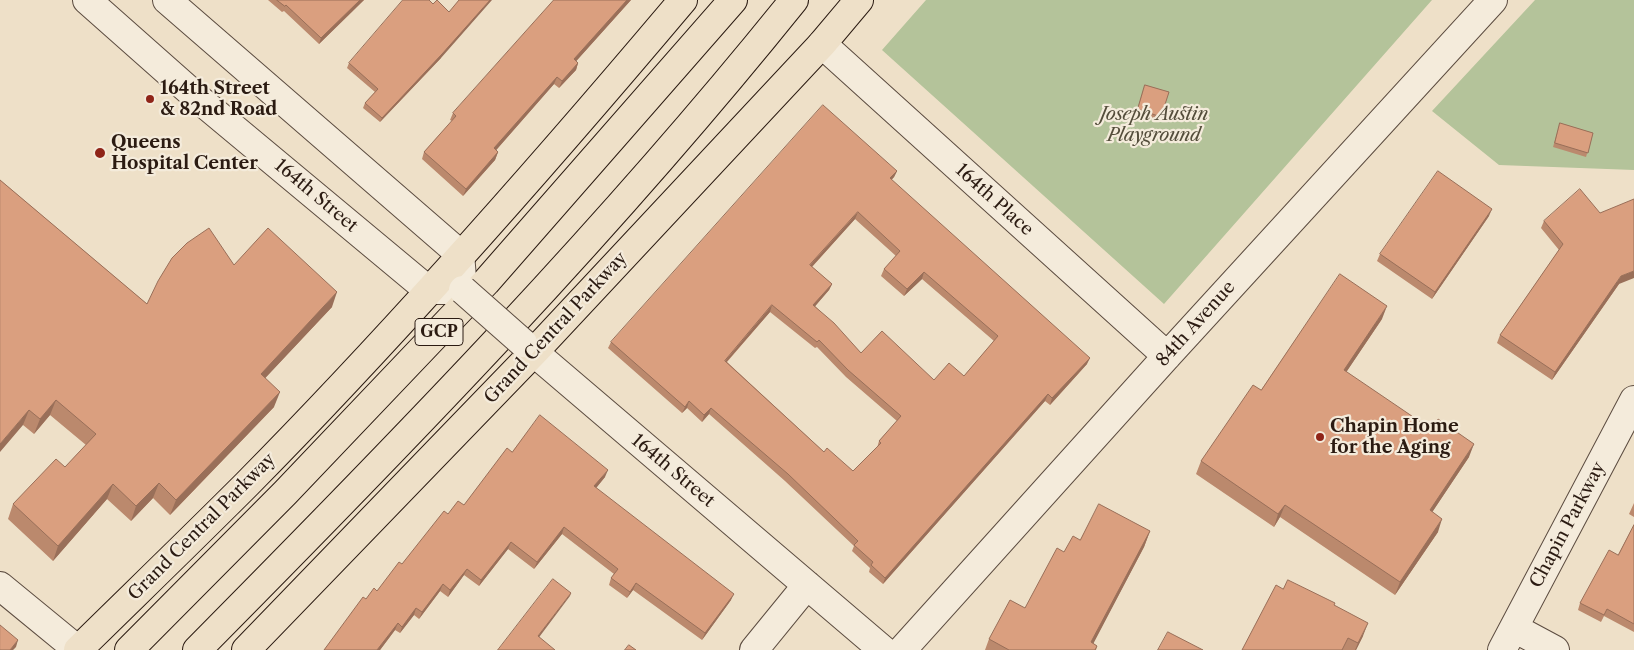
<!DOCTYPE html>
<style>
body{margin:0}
canvas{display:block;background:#eee0c8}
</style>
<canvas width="1634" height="650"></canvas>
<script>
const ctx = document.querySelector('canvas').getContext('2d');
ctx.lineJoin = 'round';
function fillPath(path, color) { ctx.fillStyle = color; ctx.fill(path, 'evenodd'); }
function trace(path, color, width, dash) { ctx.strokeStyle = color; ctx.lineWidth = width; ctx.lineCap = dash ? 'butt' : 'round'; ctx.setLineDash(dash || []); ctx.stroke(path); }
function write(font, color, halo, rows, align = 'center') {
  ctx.font = font + ' "Libre Caslon Text",serif'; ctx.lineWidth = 4.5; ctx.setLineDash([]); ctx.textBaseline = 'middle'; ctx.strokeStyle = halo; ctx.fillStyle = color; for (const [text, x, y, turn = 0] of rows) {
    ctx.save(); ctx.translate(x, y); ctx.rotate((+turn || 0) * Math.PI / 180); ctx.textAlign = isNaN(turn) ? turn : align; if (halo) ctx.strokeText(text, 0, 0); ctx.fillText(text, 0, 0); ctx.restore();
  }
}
const green = new Path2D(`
 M 926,0 L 1432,0 L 1164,304 L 882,50 Z
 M 1535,0 L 1634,0 L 1634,170 L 1499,165 L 1432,111 Z`);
const minor = new Path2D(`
 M 87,0 L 201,101 L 428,290 L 463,290 L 460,254 L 167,0
 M 822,44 L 1167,356
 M 523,343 L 883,650
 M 0,586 L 78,650
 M 1514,628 L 1555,650
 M 754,650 L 807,585
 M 902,650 L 1167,356 L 1493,0
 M 1502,650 L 1634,400`);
const major = new Path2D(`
 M 78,650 C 134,595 191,540 247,484 C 399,330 543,166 683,0
 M 246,650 L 534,352 L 822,44 L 859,0`);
const highway = new Path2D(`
 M 129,650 L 285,493 L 486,282 L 733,0
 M 197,650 C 404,441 610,229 794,0`);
const minorBridge = new Path2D(`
 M 463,290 L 523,343`);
const wall = new Path2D(`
 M 268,0 L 364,0 L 319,44 L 284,11 L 282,12 Z
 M 554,0 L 631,0 L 576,61 L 578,63 L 576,70 L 559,88 L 554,84 L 496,150 L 498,152 L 495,160 L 463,196 L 422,159 L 424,152 L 452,121 L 450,120 L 453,113 Z
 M 441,58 L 380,122 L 363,108 L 365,103 L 375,92 L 347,68 L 349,63 Z
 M 1145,85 L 1169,92 L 1159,120 L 1136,113 Z
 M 1560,123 L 1593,133 L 1586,157 L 1553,147 Z
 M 897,171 L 894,177 L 891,180 L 1087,364 L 1050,405 L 1045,401 L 883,584 L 869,572 L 870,568 L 852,551 L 854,546 L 785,481 L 709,414 L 702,422 L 687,408 L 682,413 L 608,348 L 611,342 ZM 855,219 L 896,256 L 884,269 L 881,276 L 904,296 L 922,279 L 994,341 L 964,376 L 934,380 L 861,353 L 815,306 L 829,290 L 832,284 L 812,267 ZM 770,312 L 815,348 L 817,347 L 846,377 L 897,421 L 879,441 L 877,448 L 853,471 L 824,452 L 727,362 Z
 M 0,180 L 147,304 L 234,265 L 332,307 L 265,378 L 274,407 L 170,515 L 153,498 L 131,521 L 107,499 L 53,561 L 8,519 L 13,504 L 65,467 L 86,445 L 50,415 L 34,434 L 23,425 Z
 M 1489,216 L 1432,299 L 1377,261 L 1380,254 Z
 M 1544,221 L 1619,284 L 1552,380 L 1497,343 L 1500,335 L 1559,250 L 1541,228 Z
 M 1382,319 L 1346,372 L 1469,457 L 1432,512 L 1438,532 L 1395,595 L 1280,517 L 1274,527 L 1196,474 L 1201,461 L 1261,390 Z
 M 512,452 L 605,477 L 596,488 L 731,600 L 702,640 L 633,590 L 627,598 L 609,585 L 611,578 L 614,574 L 562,534 L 534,569 L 508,549 L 479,586 L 464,575 L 448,597 L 440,591 L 419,619 L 414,615 L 400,633 L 395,630 L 380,650 L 324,650 L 366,599 L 377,591 L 448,514 L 464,505 Z
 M 1634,503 L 1634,517 L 1629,514 Z
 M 1634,525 L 1634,632 L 1604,616 L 1601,622 L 1578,610 L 1580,603 L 1618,555 Z
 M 1150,531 L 1144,547 L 1093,643 L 1097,646 L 1096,650 L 985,650 L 989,639 L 1025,608 L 1064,552 L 1080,540 Z
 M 1283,589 L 1334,605 L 1363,636 L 1356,650 L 1242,650 Z`);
const shadedWall = new Path2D(`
 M 360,0 L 364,0 L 319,44 L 321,38 Z
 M 490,0 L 492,0 L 441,58 L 380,122 L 382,118 Z
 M 627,0 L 631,0 L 571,67 L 574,59 Z
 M 578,63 L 576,70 L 559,88 L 562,81 Z
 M 557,77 L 554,84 L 491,156 L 494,148 Z
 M 498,152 L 495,160 L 463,196 L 466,189 Z
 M 897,171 L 894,177 L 887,185 L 890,178 Z
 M 1492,209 L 1489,216 L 1432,299 L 1435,292 Z
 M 858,212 L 855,219 L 808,271 L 810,265 Z
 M 1634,271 L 1634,278 L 1619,284 L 1552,380 L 1555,372 L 1621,276 Z
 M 924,272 L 922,279 L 904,296 L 907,289 Z
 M 832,284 L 829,290 L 811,311 L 813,305 Z
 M 337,292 L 332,307 L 255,389 L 261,374 Z
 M 772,305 L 770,312 L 722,367 L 725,361 Z
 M 1387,306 L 1382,319 L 1339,383 L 1344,370 Z
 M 1090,358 L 1087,364 L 1050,405 L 1052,398 Z
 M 280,392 L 274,407 L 170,515 L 176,500 Z
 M 1048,394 L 1045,401 L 883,584 L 885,578 Z
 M 56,400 L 50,415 L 34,434 L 40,419 Z
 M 689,401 L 687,408 L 682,413 L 685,407 Z
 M 711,408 L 709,414 L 702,422 L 704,415 Z
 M 29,410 L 23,425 L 0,452 L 0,444 Z
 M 1474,444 L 1469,457 L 1425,523 L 1430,510 Z
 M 608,470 L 605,477 L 592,493 L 594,486 Z
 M 159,483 L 153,498 L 131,521 L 136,506 Z
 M 113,484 L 107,499 L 53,561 L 58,546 Z
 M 1285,505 L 1280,517 L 1274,527 L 1278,514 Z
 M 1442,519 L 1438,532 L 1395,595 L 1400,582 Z
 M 564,527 L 562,534 L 534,569 L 537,562 Z
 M 1150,531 L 1144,547 L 1090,650 L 1091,642 Z
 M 511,542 L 508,549 L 479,586 L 481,580 Z
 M 467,569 L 464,575 L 448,597 L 450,590 Z
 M 636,583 L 633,590 L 627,598 L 630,592 Z
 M 443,584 L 440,591 L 419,619 L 422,612 Z
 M 571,593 L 570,596 L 537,640 L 538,636 Z
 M 734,594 L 731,600 L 702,640 L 705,633 Z
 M 416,608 L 414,615 L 400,633 L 402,627 Z
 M 398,623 L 395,630 L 380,650 L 377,650 Z
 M 1368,623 L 1363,636 L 1356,650 L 1355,650 L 1358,643 Z
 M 18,640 L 16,647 L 13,650 L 10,650 Z`);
const building = new Path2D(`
 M 277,0 L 360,0 L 321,38 L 286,5 L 285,6 Z
 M 403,0 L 429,0 L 433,4 L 437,0 L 449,12 L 459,0 L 490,0 L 442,54 L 382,118 L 365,103 L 378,89 L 349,63 Z
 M 554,0 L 627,0 L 574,59 L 578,63 L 562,81 L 557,77 L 494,148 L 498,152 L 466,189 L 424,152 L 456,116 L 453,113 Z
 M 1145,85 L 1169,92 L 1161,117 L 1138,109 Z
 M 823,105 L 897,171 L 890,178 L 1090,358 L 1052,398 L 1048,394 L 885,578 L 871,565 L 873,562 L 854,545 L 858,541 L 788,474 L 711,408 L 704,415 L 689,401 L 685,407 L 611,342 ZM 858,212 L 900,251 L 884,269 L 907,289 L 924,272 L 998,336 L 964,376 L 949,363 L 934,380 L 882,331 L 861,353 L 834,323 L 813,305 L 832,284 L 810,265 ZM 772,305 L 817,342 L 819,340 L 848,370 L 901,416 L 879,441 L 881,443 L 853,471 L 827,448 L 824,452 L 725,361 Z
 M 1560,123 L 1593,133 L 1588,153 L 1555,143 Z
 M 1438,171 L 1492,209 L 1435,292 L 1380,254 Z
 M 0,180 L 147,304 L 158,281 L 172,258 L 187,243 L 209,228 L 234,265 L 268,228 L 337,292 L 261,374 L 280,392 L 176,500 L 159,483 L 136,506 L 113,484 L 58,546 L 13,504 L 56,459 L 65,467 L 96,434 L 56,400 L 40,419 L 29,410 L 0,444 Z
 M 1580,189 L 1600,213 L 1634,199 L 1634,271 L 1621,276 L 1555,372 L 1500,335 L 1563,244 L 1544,221 Z
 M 1340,274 L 1387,306 L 1344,370 L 1431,429 L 1438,419 L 1474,444 L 1430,510 L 1442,519 L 1400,582 L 1285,505 L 1278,514 L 1201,461 L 1253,385 L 1261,390 Z
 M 540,415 L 608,470 L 594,486 L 734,594 L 705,633 L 636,583 L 630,592 L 611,578 L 618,569 L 564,527 L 537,562 L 511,542 L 481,580 L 467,569 L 450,590 L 443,584 L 422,612 L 416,608 L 402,627 L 398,623 L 377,650 L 324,650 L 363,597 L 366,599 L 374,588 L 377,591 L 399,562 L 402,564 L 444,511 L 448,514 L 458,501 L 464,505 L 507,448 L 512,452 Z
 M 1099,504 L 1150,531 L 1091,642 L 1097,646 L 1095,650 L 1009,650 L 989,639 L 1010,600 L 1025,608 L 1057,548 L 1064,552 L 1073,536 L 1080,540 Z
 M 1634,525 L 1634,624 L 1607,609 L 1604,615 L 1580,603 L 1609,550 L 1618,555 Z
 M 553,579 L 571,593 L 538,636 L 555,650 L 498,650 Z
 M 1288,580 L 1335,603 L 1334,605 L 1368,623 L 1358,643 L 1348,638 L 1342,650 L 1242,650 L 1276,585 L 1283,589 Z
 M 0,625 L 18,640 L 10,650 L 0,650 Z
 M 1168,632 L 1203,650 L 1158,650 Z
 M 629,645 L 636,650 L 625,650 Z`);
const markers = [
 [150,99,5,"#8f2418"],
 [100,153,6,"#8f2418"],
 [1320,437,5,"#8f2418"]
];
const shields = [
 [439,332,48]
];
const shieldNames = [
 ["GCP",439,332]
];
const poiNames = [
 ["164th Street",160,89],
 ["& 82nd Road",160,110],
 ["Queens",111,143],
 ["Hospital Center",111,164],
 ["Chapin Home",1330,427],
 ["for the Aging",1330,448]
];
const parkNames = [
 ["Joseph Austin",1154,115],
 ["Playground",1154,136]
];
const streetNames = [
 ["164th Street",316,196,40],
 ["164th Place",994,200,42],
 ["84th Avenue",1196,324,-48],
 ["Grand Central Parkway",556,328,-47],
 ["164th Street",673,471,40],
 ["Chapin Parkway",1568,525,-62],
 ["Grand Central Parkway",202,527,-45]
];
fillPath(green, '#b4c39a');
trace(minor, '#5c4c40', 30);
trace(major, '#2b1b12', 30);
trace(highway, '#2b1b12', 30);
trace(minor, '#f4ebdb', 28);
trace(major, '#eee0c8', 28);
trace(highway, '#eee0c8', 28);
trace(minorBridge, '#5c4c40', 30, []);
trace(minorBridge, '#f4ebdb', 28);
fillPath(wall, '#bb896d');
fillPath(shadedWall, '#996f59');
fillPath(building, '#da9f7f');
trace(building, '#996f59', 1);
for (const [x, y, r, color] of markers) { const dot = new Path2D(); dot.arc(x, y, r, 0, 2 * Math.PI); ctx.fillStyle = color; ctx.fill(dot); trace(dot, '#f4ebdb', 2); }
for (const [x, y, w] of shields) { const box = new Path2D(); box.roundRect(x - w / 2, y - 13.5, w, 27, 4); ctx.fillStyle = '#f4ebdb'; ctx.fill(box); trace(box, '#2b1b12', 1); }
write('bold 16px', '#2b1b12', null, shieldNames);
write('bold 18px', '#2b1b12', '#f4ebdb', poiNames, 'left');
write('italic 18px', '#544d3b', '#f4ebdb', parkNames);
write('18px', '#2b1b12', '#f4ebdb', streetNames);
</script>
